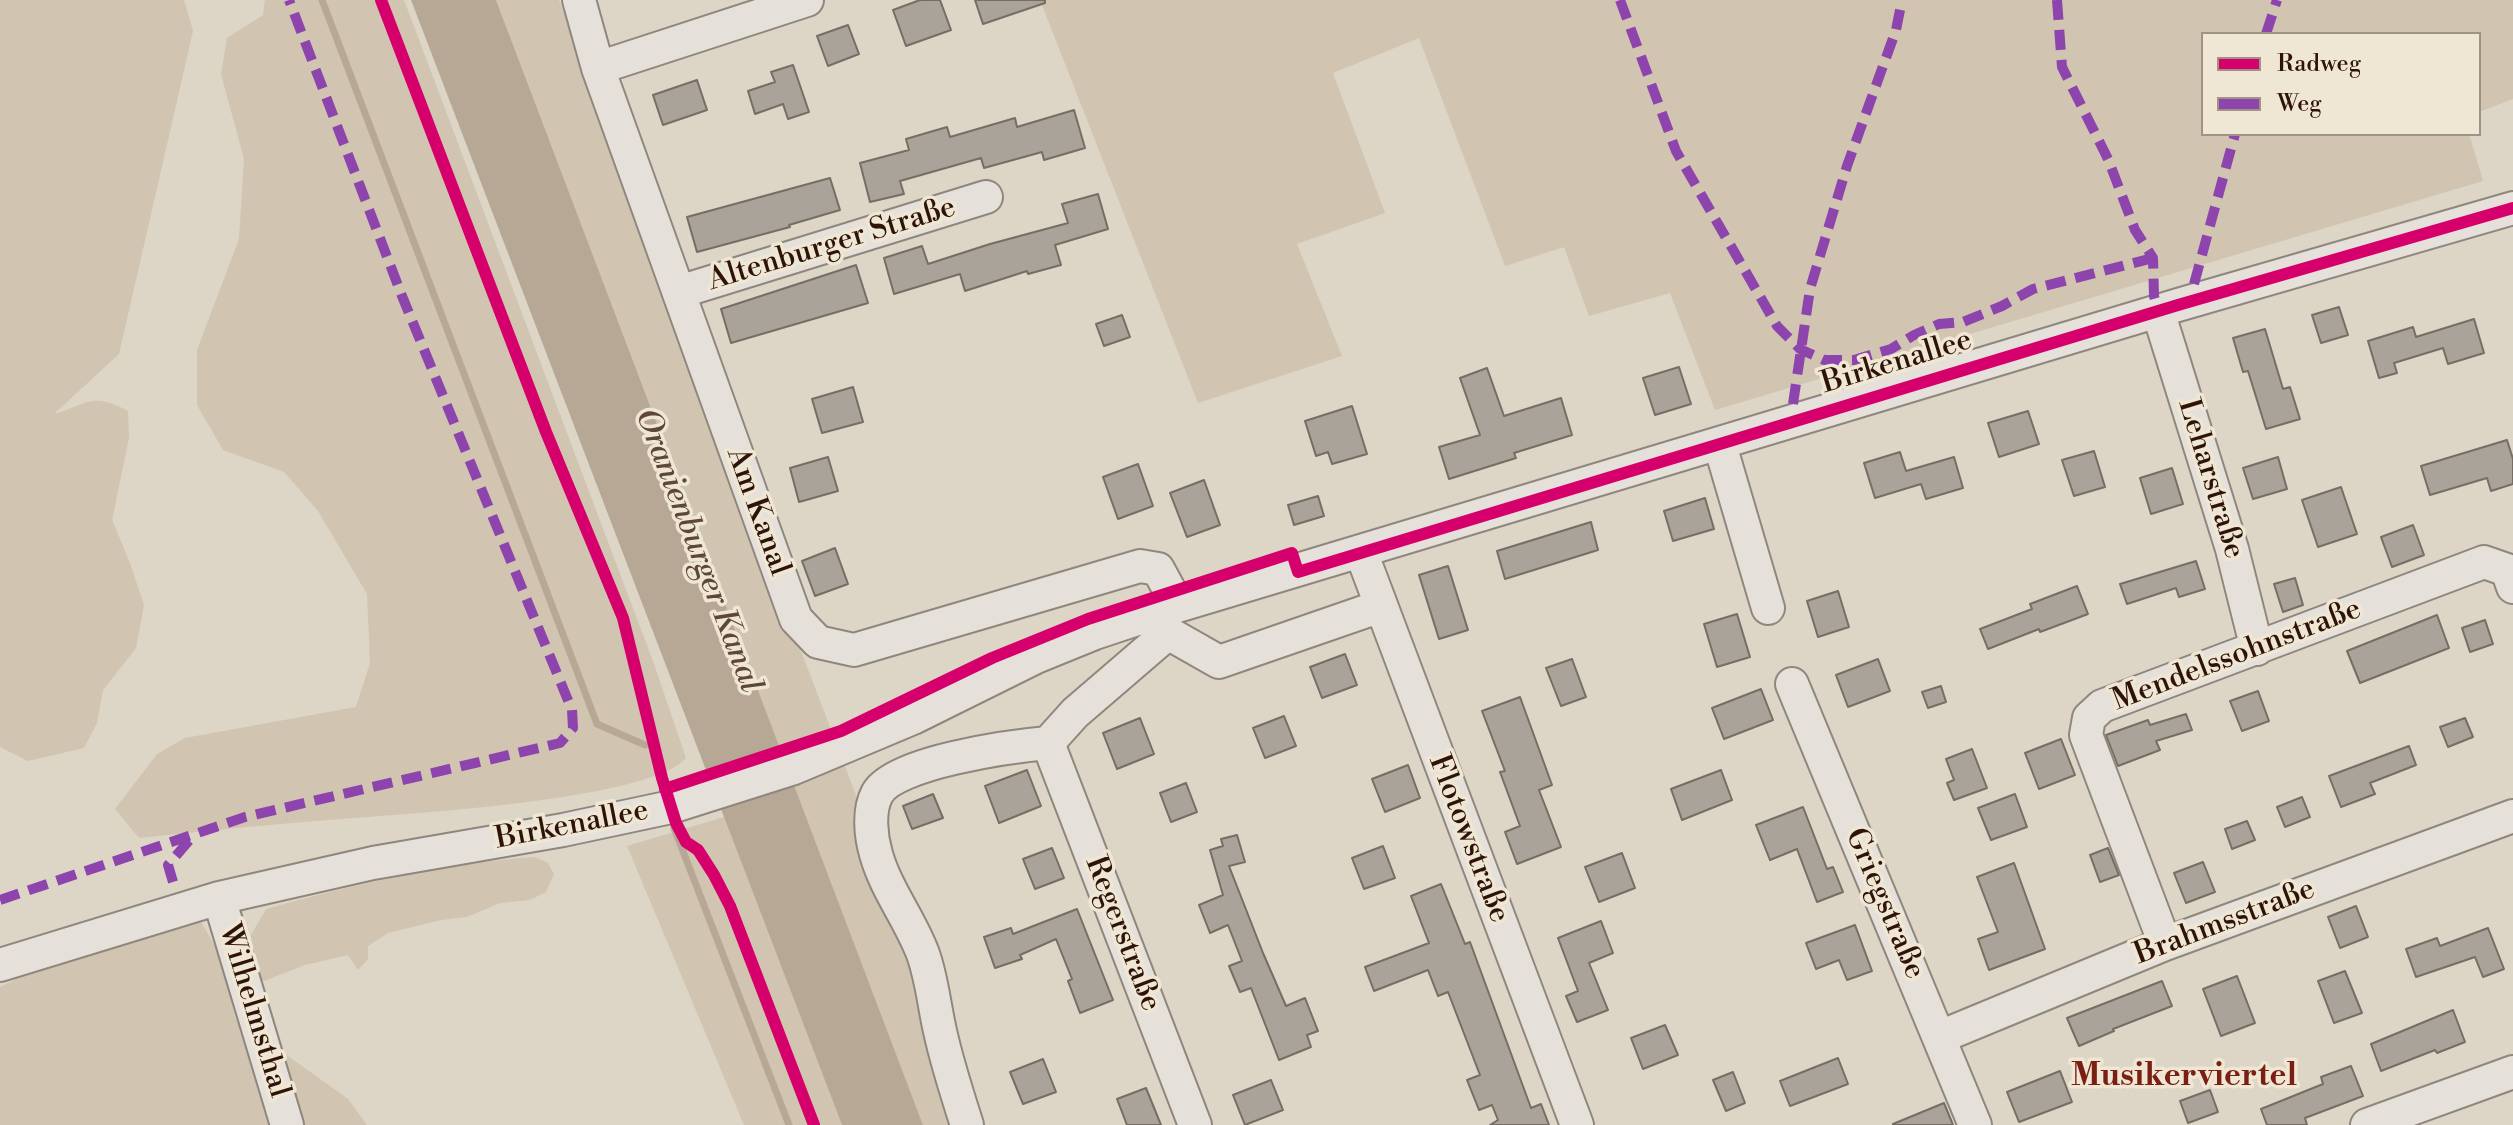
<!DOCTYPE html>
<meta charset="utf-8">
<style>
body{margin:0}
#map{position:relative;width:2513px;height:1125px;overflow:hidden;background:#ddd5c6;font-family:"Libre Bodoni",serif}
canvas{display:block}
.legend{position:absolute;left:2201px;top:32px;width:280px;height:104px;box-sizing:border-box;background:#efe6d4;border:2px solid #a29283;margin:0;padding:10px 14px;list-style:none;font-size:24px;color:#2e1309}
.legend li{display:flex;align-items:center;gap:16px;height:40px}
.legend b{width:40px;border:2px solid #a29283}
</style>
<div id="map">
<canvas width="2513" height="1125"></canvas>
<ul class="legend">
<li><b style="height:10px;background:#d6006c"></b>Radweg</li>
<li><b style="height:10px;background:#8e44ad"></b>Weg</li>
</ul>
</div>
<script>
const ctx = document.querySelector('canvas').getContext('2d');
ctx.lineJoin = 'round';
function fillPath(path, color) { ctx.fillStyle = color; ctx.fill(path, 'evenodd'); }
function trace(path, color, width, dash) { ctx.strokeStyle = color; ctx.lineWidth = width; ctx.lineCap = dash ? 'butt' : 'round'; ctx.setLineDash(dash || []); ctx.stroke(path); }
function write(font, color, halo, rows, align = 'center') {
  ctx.font = font + ' "Libre Bodoni",serif'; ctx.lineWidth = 7; ctx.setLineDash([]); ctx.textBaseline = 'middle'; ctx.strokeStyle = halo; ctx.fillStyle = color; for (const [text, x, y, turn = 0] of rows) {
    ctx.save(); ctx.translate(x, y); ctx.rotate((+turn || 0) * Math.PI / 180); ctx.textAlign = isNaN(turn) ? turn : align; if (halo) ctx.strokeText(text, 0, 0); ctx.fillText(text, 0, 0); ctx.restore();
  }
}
const green = new Path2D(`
 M 0,0 L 184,0 L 193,31 L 119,354 L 54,414 C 88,405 90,391 128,411 L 129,438 L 112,520 L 130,563 L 144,605 L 136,648 L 103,690 L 97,723 L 84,748 L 28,761 L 0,747 Z
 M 265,0 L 404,0 L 654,664 L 686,758 C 646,802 395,814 328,820 C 265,825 202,831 139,838 L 115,809 L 157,754 L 185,738 L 356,707 L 370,663 L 367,594 L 318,511 L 284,472 L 223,450 L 197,405 L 197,350 L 239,239 L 244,159 L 221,74 L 227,38 L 263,15 Z
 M 496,0 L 559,0 L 630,184 L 712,418 L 982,1125 L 923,1125 Z
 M 1040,0 L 2513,0 L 2513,99 L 2479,112 L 2479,34 L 2203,34 L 2203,134 L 2469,134 L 2483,181 L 1715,410 L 1670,293 L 1589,316 L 1564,247 L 1505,266 L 1419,38 L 1333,73 L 1385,213 L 1297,244 L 1342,356 L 1198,403 Z
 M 724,817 L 842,1125 L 744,1125 L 627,846 Z
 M 535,857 L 548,863 L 554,874 L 546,892 L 530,900 L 500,903 L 467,917 L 441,920 L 388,933 L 368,946 L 368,959 L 358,970 L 348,955 L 305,965 L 264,981 L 254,972 L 251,935 L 266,909 C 354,885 444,863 535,857 Z
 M 201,922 L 224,961 L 235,1018 L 348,1099 L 367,1125 L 0,1125 L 0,987 L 19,978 Z`);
const water = new Path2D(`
 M 411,0 L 496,0 L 923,1125 L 842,1125 Z`);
const stream = new Path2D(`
 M 322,0 L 597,724 L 645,745
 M 674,828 L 789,1125`);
const building = new Path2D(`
 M 920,0 L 940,0 L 951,30 L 906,46 L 893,10 Z
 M 975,0 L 1045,0 L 1045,3 L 983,24 Z
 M 848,25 L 859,54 L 828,66 L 817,36 Z
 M 793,65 L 809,112 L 788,119 L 783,104 L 755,114 L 748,91 L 775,82 L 771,72 Z
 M 697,80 L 707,110 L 663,125 L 653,95 Z
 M 1074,110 L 1085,148 L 1044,160 L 1042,152 L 984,168 L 981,158 L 900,181 L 904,194 L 870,202 L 860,163 L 909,150 L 906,139 L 947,127 L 950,137 L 1015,118 L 1017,127 Z
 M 830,178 L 840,210 L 789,225 L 790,227 L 697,252 L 687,217 Z
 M 1098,194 L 1108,229 L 1055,245 L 1061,265 L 1028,274 L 1027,271 L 965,291 L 960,274 L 894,294 L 884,258 L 922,246 L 928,264 L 990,244 L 1068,223 L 1062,204 Z
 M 856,265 L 868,303 L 731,343 L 721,309 Z
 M 2339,307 L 2348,335 L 2321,343 L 2312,315 Z
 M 1122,315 L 1130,337 L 1104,346 L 1096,324 Z
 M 2474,319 L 2484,353 L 2448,364 L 2443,348 L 2394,363 L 2397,373 L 2379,378 L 2368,341 L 2413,327 L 2416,337 Z
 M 2265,329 L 2283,389 L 2290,387 L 2300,419 L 2266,429 L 2248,371 L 2243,372 L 2233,338 Z
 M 1679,367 L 1691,404 L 1655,415 L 1643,378 Z
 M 1487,368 L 1504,416 L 1561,398 L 1572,435 L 1514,453 L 1516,458 L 1449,479 L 1439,447 L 1480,435 L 1460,378 Z
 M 853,387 L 863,422 L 822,433 L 812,399 Z
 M 1352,406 L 1367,454 L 1332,464 L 1328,452 L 1316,456 L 1305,421 Z
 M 2028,411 L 2039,444 L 1999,457 L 1988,423 Z
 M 2507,440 L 2513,459 L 2513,484 L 2491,491 L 2487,478 L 2430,495 L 2421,466 Z
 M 2094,451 L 2105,487 L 2074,496 L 2062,460 Z
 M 1900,452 L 1906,471 L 1954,457 L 1963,488 L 1926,499 L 1921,484 L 1875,498 L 1864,463 Z
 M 828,457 L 838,491 L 799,502 L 790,468 Z
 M 2278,457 L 2287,489 L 2253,499 L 2243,468 Z
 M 1138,464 L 1153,506 L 1118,519 L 1103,477 Z
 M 2172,468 L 2183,504 L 2151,514 L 2140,478 Z
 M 1204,480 L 1220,525 L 1187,537 L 1170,493 Z
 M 2341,487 L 2357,534 L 2318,547 L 2302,500 Z
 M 1318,496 L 1324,516 L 1294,525 L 1288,505 Z
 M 1705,498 L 1714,529 L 1673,541 L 1664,511 Z
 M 1591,522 L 1598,550 L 1505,579 L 1497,551 Z
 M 2413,525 L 2424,555 L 2392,567 L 2381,537 Z
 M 835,548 L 848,584 L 815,596 L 802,561 Z
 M 2196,561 L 2205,589 L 2179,597 L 2176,588 L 2127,604 L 2120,584 Z
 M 1448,566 L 1468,630 L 1439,639 L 1419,575 Z
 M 2295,578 L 2303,605 L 2283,612 L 2274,584 Z
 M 2077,586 L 2088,614 L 2040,632 L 2039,629 L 1988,649 L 1980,629 L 2032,609 L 2030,604 Z
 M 1838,591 L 1849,627 L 1818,637 L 1807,601 Z
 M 1737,614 L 1750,657 L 1717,667 L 1704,624 Z
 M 2437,615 L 2449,648 L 2360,683 L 2347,651 Z
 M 2485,620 L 2493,644 L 2470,652 L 2462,628 Z
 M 1345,654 L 1357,685 L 1322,698 L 1310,667 Z
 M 1572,659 L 1586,697 L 1561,706 L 1546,668 Z
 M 1878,659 L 1890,691 L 1848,707 L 1836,675 Z
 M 1941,686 L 1946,702 L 1928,708 L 1922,692 Z
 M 1761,689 L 1773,720 L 1724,739 L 1712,708 Z
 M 2258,691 L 2269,721 L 2242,731 L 2230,701 Z
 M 1520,697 L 1552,785 L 1539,790 L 1561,847 L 1517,864 L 1505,832 L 1520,826 L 1500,772 L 1505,771 L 1482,711 Z
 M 2186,714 L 2192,730 L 2156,741 L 2160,750 L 2118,766 L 2106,735 L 2148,720 L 2150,725 Z
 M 1284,716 L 1296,746 L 1265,758 L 1253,728 Z
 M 1140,718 L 1154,754 L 1117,769 L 1103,733 Z
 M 2465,718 L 2473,737 L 2448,747 L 2440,727 Z
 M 2061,739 L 2075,775 L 2039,789 L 2025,753 Z
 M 2409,746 L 2416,765 L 2370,783 L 2375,794 L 2341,807 L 2329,776 Z
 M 1972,749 L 1987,788 L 1954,800 L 1947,783 L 1954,780 L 1946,759 Z
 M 1408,765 L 1420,798 L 1385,812 L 1372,779 Z
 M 1027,770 L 1041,806 L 999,823 L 985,786 Z
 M 1721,770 L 1732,800 L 1682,820 L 1671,789 Z
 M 1186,783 L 1197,812 L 1171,822 L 1160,793 Z
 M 933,794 L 943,818 L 912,829 L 903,806 Z
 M 2015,794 L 2027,827 L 1991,840 L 1978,808 Z
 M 2302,797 L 2310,817 L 2285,827 L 2277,807 Z
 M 1803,807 L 1827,869 L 1833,867 L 1843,892 L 1817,902 L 1797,849 L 1770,860 L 1756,825 Z
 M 2247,821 L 2255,840 L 2232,849 L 2225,829 Z
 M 1237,835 L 1245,862 L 1229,866 L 1263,953 L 1286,1006 L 1305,998 L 1318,1031 L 1307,1035 L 1311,1047 L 1279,1060 L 1251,988 L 1240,992 L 1229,966 L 1242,961 L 1228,925 L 1210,933 L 1199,905 L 1223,895 L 1210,850 L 1223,846 L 1221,839 Z
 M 1383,846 L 1395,878 L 1364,889 L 1352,858 Z
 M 1052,848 L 1064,878 L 1035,889 L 1023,859 Z
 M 2108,848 L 2119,875 L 2100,882 L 2090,855 Z
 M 1622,853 L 1635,888 L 1599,902 L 1585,867 Z
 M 2203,862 L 2215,892 L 2186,903 L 2174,873 Z
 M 2014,863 L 2045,949 L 1989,970 L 1978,939 L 1998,932 L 1977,877 Z
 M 1441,884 L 1465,944 L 1470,942 L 1531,1108 L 1541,1104 L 1549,1125 L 1490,1125 L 1498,1120 L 1492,1105 L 1479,1110 L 1467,1080 L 1480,1075 L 1448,992 L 1438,996 L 1428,970 L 1374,991 L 1365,967 L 1429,943 L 1411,896 Z
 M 2356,906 L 2368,937 L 2340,948 L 2328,917 Z
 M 1077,909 L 1113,1000 L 1080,1013 L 1068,981 L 1072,979 L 1056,939 L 1020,955 L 1022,959 L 995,968 L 984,937 L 1011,928 L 1013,934 Z
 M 1601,921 L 1613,953 L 1589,963 L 1608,1010 L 1577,1022 L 1566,996 L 1578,991 L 1558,938 Z
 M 1855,925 L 1872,971 L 1847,980 L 1839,960 L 1816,969 L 1806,943 Z
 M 2488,928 L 2504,969 L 2483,977 L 2475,957 L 2416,977 L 2406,949 L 2437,938 L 2440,946 Z
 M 2345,971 L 2362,1013 L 2334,1023 L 2318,981 Z
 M 2237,976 L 2255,1023 L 2221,1036 L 2203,989 Z
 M 2162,981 L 2172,1006 L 2113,1029 L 2114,1031 L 2079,1046 L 2067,1018 Z
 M 2453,1010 L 2465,1042 L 2437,1053 L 2435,1050 L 2381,1071 L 2371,1044 Z
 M 1665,1025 L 1678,1055 L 1643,1069 L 1631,1038 Z
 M 1838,1058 L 1848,1084 L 1790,1106 L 1780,1081 Z
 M 1043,1059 L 1056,1092 L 1023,1104 L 1010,1072 Z
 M 2351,1066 L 2363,1096 L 2305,1118 L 2307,1125 L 2267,1125 L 2261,1109 L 2323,1084 L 2321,1077 Z
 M 2060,1071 L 2072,1102 L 2019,1122 L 2007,1092 Z
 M 1733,1072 L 1745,1103 L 1726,1111 L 1713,1080 Z
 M 1271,1080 L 1283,1110 L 1245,1125 L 1233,1095 Z
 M 1146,1088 L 1161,1125 L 1127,1125 L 1117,1099 Z
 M 2210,1090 L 2218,1112 L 2188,1123 L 2180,1101 Z
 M 1944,1103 L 1953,1125 L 1893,1125 L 1893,1124 Z`);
const minor = new Path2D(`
 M 579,0 L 598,68 L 796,619 L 818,642 L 854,650 L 1140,566 L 1158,569 L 1178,606
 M 598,68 L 807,0
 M 679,292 L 986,197
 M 2158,311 L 2232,549 L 2257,649
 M 1720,445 L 1768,608
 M 1361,552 L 1577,1125
 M 1168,633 L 1219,662 L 1381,606
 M 1792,684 L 1975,1125
 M 1048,743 L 1195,1125
 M 219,898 L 287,1125
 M 2165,944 L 2086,735 L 2089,718 L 2102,706 L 2484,562 L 2507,570 L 2513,587
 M 0,965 L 219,898 L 373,863 L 563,830 L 671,807 L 794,768 L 913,718 L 1036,657 L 1095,633 L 1161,611 L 2178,305 L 2513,208
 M 1940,1037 L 2165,944 L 2513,816
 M 967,1125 C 957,1094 947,1063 940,1031 C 934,1005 932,979 923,954 C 910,919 886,890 876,854 C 871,837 868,811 877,794 C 893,762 1013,746 1048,743 L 1075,713 L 1168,633 L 1161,611
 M 2367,1125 L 2513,1072`);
const quiet = new Path2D(`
 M 1620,0 L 1676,151 L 1777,326 L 1800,349 L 1824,360 L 1854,360 L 1891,349 L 1914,335 L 1939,324 L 1963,322 L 2002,306 L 2033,289 L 2153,258
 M 2057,0 L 2062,67 L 2108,159 L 2135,230 L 2153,258 L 2154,296 L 2158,311
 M 2266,34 L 2277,0
 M 2194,284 L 2235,134
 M 1793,404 L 1810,289 L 1847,166 L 1896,30 L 1902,0
 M 173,882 L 168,865 L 193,836
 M 0,900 L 245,817 L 560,743 L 573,728 L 572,710 L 402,296 L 289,0`);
const cycleway = new Path2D(`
 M 381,0 L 546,432 L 623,618 L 662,778 L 676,823 L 686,842 L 698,850 L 714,875 L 730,906 L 814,1125
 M 665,789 L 841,731 L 992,658 L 1088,619 L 1292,553 L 1298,572 L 2178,305 L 2513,208`);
const streetNames = [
 ["Altenburger Straße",832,245,-17],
 ["Birkenallee",1897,363,-17],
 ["Leharstraße",2210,479,73],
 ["Am Kanal",757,512,70],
 ["Mendelssohnstraße",2237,656,-21],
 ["Birkenallee",572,826,-11],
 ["Flotowstraße",1468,839,69],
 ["Griegstraße",1884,904,67],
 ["Brahmsstraße",2225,923,-21],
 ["Regerstraße",1122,934,69],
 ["Wilhelmsthal",253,1011,73]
];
const waterNames = [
 ["Oranienburger Kanal",697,551,69]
];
const neighbourhoodNames = [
 ["Musikerviertel",2184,1077]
];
fillPath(green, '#d1c4b0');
fillPath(water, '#b7a895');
trace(stream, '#b7a895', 7);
fillPath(building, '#aaa399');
trace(building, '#766e65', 2);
trace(minor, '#8f877d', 36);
trace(minor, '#e5e1da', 32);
trace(quiet, '#8e44ad', 10, [20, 10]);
trace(cycleway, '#d6006c', 12);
write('30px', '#2e1309', '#efe6d4', streetNames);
write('italic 32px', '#5e4739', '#efe6d4', waterNames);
write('bold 32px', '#7a1f14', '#efe6d4', neighbourhoodNames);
</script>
